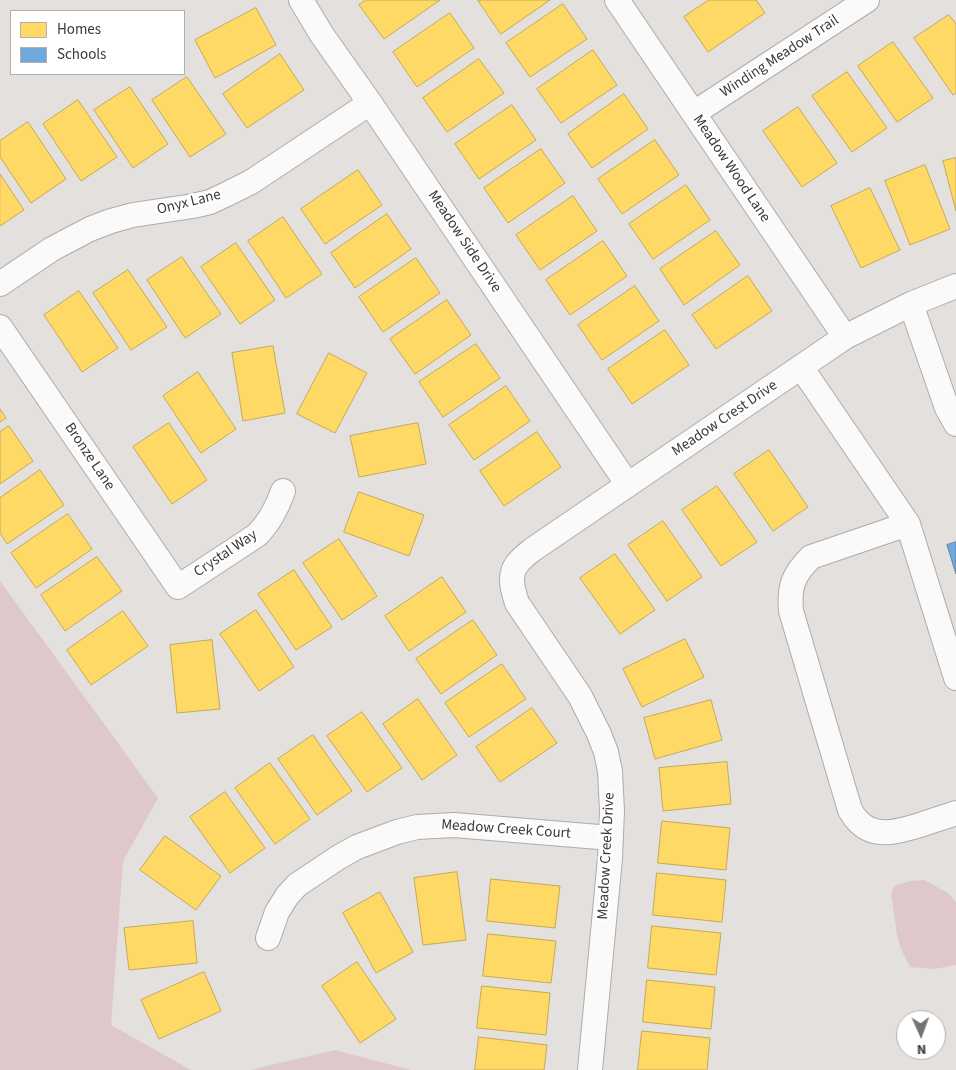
<!DOCTYPE html>
<style>
body{margin:0}
#map{position:relative;width:956px;height:1070px;overflow:hidden;background:#e4e0dd;font-family:"Source Sans 3",sans-serif}
canvas{display:block}
.legend{position:absolute;left:10px;top:10px;width:175px;height:65px;box-sizing:border-box;background:#fff;border:1px solid #b1b0af;margin:0;padding:6px 9px;list-style:none;font-size:15px;color:#3c3937}
.legend li{display:flex;align-items:center;gap:10px;height:25px}
.legend b{width:25px;border:1px solid #b1b0af}
.north{position:absolute;left:896px;top:1010px;width:50px;height:50px;box-sizing:border-box;background:#fff;border:1px solid #b1b0af;border-radius:50%;rotate:178deg;font-size:14px;font-weight:700;line-height:20px;text-align:center;color:#3c3937}
.north::after{content:'';display:block;margin:auto;width:18px;height:22px;background:#777371;clip-path:polygon(50% 0,100% 100%,50% 72%,0 100%)}
</style>
<div id="map">
<canvas width="956" height="1070"></canvas>
<ul class="legend">
<li><b style="height:14px;background:#ffd966"></b>Homes</li>
<li><b style="height:14px;background:#6fa8dc"></b>Schools</li>
</ul>
<div class="north">N</div>
</div>
<script>
const ctx = document.querySelector('canvas').getContext('2d');
ctx.lineJoin = 'round';
function fillPath(path, color) { ctx.fillStyle = color; ctx.fill(path, 'evenodd'); }
function trace(path, color, width, dash) { ctx.strokeStyle = color; ctx.lineWidth = width; ctx.lineCap = dash ? 'butt' : 'round'; ctx.setLineDash(dash || []); ctx.stroke(path); }
function write(font, color, halo, rows, align = 'center') {
  ctx.font = font + ' "Source Sans 3",sans-serif'; ctx.lineWidth = 5; ctx.setLineDash([]); ctx.textBaseline = 'middle'; ctx.strokeStyle = halo; ctx.fillStyle = color; for (const [text, x, y, turn = 0] of rows) {
    ctx.save(); ctx.translate(x, y); ctx.rotate((+turn || 0) * Math.PI / 180); ctx.textAlign = isNaN(turn) ? turn : align; if (halo) ctx.strokeText(text, 0, 0); ctx.fillText(text, 0, 0); ctx.restore();
  }
}
const green = new Path2D(`
 M 0,581 L 158,798 L 123,861 L 111,1025 L 191,1070 L 0,1070 Z
 M 924,880 L 948,893 L 956,902 L 956,965 L 934,969 L 910,967 L 901,949 L 897,935 L 891,893 L 895,886 L 910,881 Z
 M 335,1050 L 411,1070 L 250,1070 Z`);
const homes = new Path2D(`
 M 366,0 L 440,0 L 384,39 L 359,5 Z
 M 478,0 L 550,0 L 501,34 Z
 M 709,0 L 756,0 L 765,13 L 708,52 L 684,17 Z
 M 563,4 L 587,39 L 530,77 L 506,43 Z
 M 256,8 L 276,45 L 215,78 L 195,40 Z
 M 450,13 L 474,48 L 417,87 L 393,52 Z
 M 949,15 L 956,24 L 956,93 L 953,95 L 914,38 Z
 M 893,42 L 933,98 L 897,122 L 858,66 Z
 M 593,50 L 617,85 L 561,123 L 537,89 Z
 M 280,54 L 304,90 L 247,128 L 223,94 Z
 M 479,59 L 504,93 L 447,132 L 423,98 Z
 M 847,72 L 887,128 L 852,152 L 812,96 Z
 M 187,77 L 226,134 L 190,157 L 152,100 Z
 M 130,87 L 168,144 L 133,168 L 94,110 Z
 M 624,94 L 648,129 L 592,168 L 568,134 Z
 M 78,100 L 117,157 L 81,181 L 43,124 Z
 M 512,105 L 536,140 L 479,179 L 455,144 Z
 M 798,107 L 837,163 L 802,187 L 763,131 Z
 M 28,122 L 66,179 L 31,203 L 0,157 L 0,141 Z
 M 655,140 L 679,175 L 622,214 L 598,179 Z
 M 541,149 L 565,183 L 508,223 L 484,188 Z
 M 956,158 L 956,211 L 943,161 Z
 M 925,165 L 950,229 L 910,245 L 885,181 Z
 M 358,170 L 382,205 L 325,244 L 301,209 Z
 M 0,174 L 24,210 L 0,226 Z
 M 686,185 L 710,220 L 653,259 L 629,224 Z
 M 870,188 L 900,250 L 861,268 L 831,206 Z
 M 573,196 L 597,231 L 540,270 L 516,235 Z
 M 387,214 L 411,249 L 355,288 L 331,253 Z
 M 283,217 L 322,274 L 286,298 L 248,241 Z
 M 716,231 L 740,265 L 684,305 L 660,269 Z
 M 603,241 L 627,276 L 570,315 L 546,280 Z
 M 236,243 L 275,300 L 240,324 L 201,267 Z
 M 182,257 L 221,314 L 185,338 L 147,280 Z
 M 416,258 L 440,293 L 383,332 L 359,297 Z
 M 128,270 L 167,327 L 131,350 L 93,293 Z
 M 748,276 L 772,311 L 716,349 L 692,315 Z
 M 635,286 L 659,321 L 602,360 L 578,325 Z
 M 79,291 L 118,348 L 82,372 L 44,315 Z
 M 447,300 L 471,335 L 415,374 L 390,339 Z
 M 665,330 L 689,365 L 632,404 L 608,369 Z
 M 476,344 L 500,378 L 443,417 L 419,382 Z
 M 273,346 L 285,413 L 243,421 L 232,353 Z
 M 329,353 L 367,373 L 335,433 L 297,414 Z
 M 198,372 L 236,429 L 201,453 L 163,396 Z
 M 506,386 L 530,421 L 474,460 L 449,425 Z
 M 0,409 L 6,418 L 0,422 Z
 M 169,423 L 207,480 L 172,504 L 133,447 Z
 M 418,423 L 426,464 L 359,477 L 350,436 Z
 M 9,426 L 33,461 L 0,484 L 0,432 Z
 M 537,432 L 561,467 L 504,506 L 480,471 Z
 M 769,450 L 808,507 L 773,531 L 734,474 Z
 M 40,470 L 64,505 L 7,544 L 0,533 L 0,498 Z
 M 717,486 L 757,542 L 721,566 L 682,510 Z
 M 359,492 L 424,515 L 409,556 L 344,532 Z
 M 68,514 L 92,549 L 36,588 L 11,553 Z
 M 663,521 L 702,577 L 667,601 L 628,545 Z
 M 339,539 L 377,596 L 342,620 L 303,563 Z
 M 615,554 L 655,610 L 620,634 L 580,578 Z
 M 97,557 L 122,591 L 65,631 L 41,595 Z
 M 294,570 L 332,627 L 296,650 L 258,594 Z
 M 442,577 L 466,612 L 409,651 L 385,616 Z
 M 256,610 L 294,667 L 259,691 L 220,634 Z
 M 123,611 L 148,646 L 91,685 L 67,650 Z
 M 473,620 L 497,655 L 441,694 L 416,659 Z
 M 685,639 L 704,677 L 642,707 L 623,669 Z
 M 212,640 L 220,709 L 177,713 L 170,645 Z
 M 502,664 L 526,699 L 469,737 L 445,703 Z
 M 418,699 L 457,755 L 422,780 L 383,724 Z
 M 711,700 L 722,740 L 655,759 L 644,718 Z
 M 532,708 L 557,743 L 500,782 L 476,747 Z
 M 362,712 L 402,768 L 367,792 L 327,736 Z
 M 313,735 L 352,791 L 317,815 L 278,759 Z
 M 727,762 L 731,804 L 663,811 L 659,768 Z
 M 270,763 L 310,819 L 275,844 L 235,788 Z
 M 225,792 L 265,848 L 230,873 L 190,817 Z
 M 662,821 L 730,828 L 726,870 L 658,863 Z
 M 165,836 L 221,876 L 196,910 L 140,870 Z
 M 457,872 L 466,940 L 423,945 L 414,878 Z
 M 657,873 L 726,880 L 722,922 L 653,915 Z
 M 491,879 L 560,886 L 555,928 L 487,921 Z
 M 380,892 L 413,952 L 376,973 L 343,913 Z
 M 193,921 L 197,963 L 129,970 L 124,928 Z
 M 652,926 L 721,933 L 716,975 L 648,968 Z
 M 488,934 L 556,941 L 551,983 L 483,976 Z
 M 357,962 L 396,1019 L 360,1043 L 322,986 Z
 M 204,972 L 221,1011 L 159,1039 L 141,1000 Z
 M 647,980 L 715,987 L 711,1029 L 643,1022 Z
 M 482,986 L 550,993 L 546,1035 L 477,1028 Z
 M 642,1031 L 710,1038 L 707,1070 L 638,1070 Z
 M 479,1037 L 547,1045 L 544,1070 L 475,1070 Z`);
const schools = new Path2D(`
 M 956,542 L 956,574 L 947,545 Z`);
const minor = new Path2D(`
 M 301,0 L 322,35 L 370,103 L 628,485
 M 617,0 L 845,337
 M 694,113 L 867,0
 M 0,284 L 52,249 L 90,229 L 111,221 L 133,215 L 193,206 L 210,202 L 227,194 L 251,182 L 370,103
 M 911,304 L 947,408 L 956,424
 M 0,327 L 178,587 L 257,535 C 270,522 277,508 283,491
 M 801,367 L 908,524 L 956,678
 M 908,524 L 811,557 C 793,575 789,586 791,611 L 850,810 C 852,813 854,817 857,820 C 874,840 901,831 923,824 C 934,820 945,817 956,813
 M 268,938 L 277,912 L 287,896 L 297,885 L 339,857 L 357,847 L 397,832 L 417,827 L 454,825 L 611,838
 M 590,1070 L 610,858 L 612,811 L 610,771 L 606,752 L 599,734 L 580,696 L 517,603 C 513,590 508,576 517,564 C 521,559 527,554 532,550 L 845,337 L 911,304 L 956,286`);
const streetNames = [
 ["Winding Meadow Trail",780,57,-33],
 ["Meadow Wood Lane",731,169,56],
 ["Onyx Lane",189,203,-14],
 ["Meadow Side Drive",464,242,56],
 ["Meadow Crest Drive",725,419,-34],
 ["Bronze Lane",89,457,56],
 ["Crystal Way",226,554,-34],
 ["Meadow Creek Court",506,830,4],
 ["Meadow Creek Drive",607,856,-87]
];
fillPath(green, '#dec8cb');
fillPath(homes, '#ffd966');
trace(homes, '#c4a958', 1);
fillPath(schools, '#6fa8dc');
trace(schools, '#6087aa', 1);
trace(minor, '#aeaba9', 26);
trace(minor, '#fbfafa', 24);
write('15px', '#3c3937', '#fff', streetNames);
</script>
